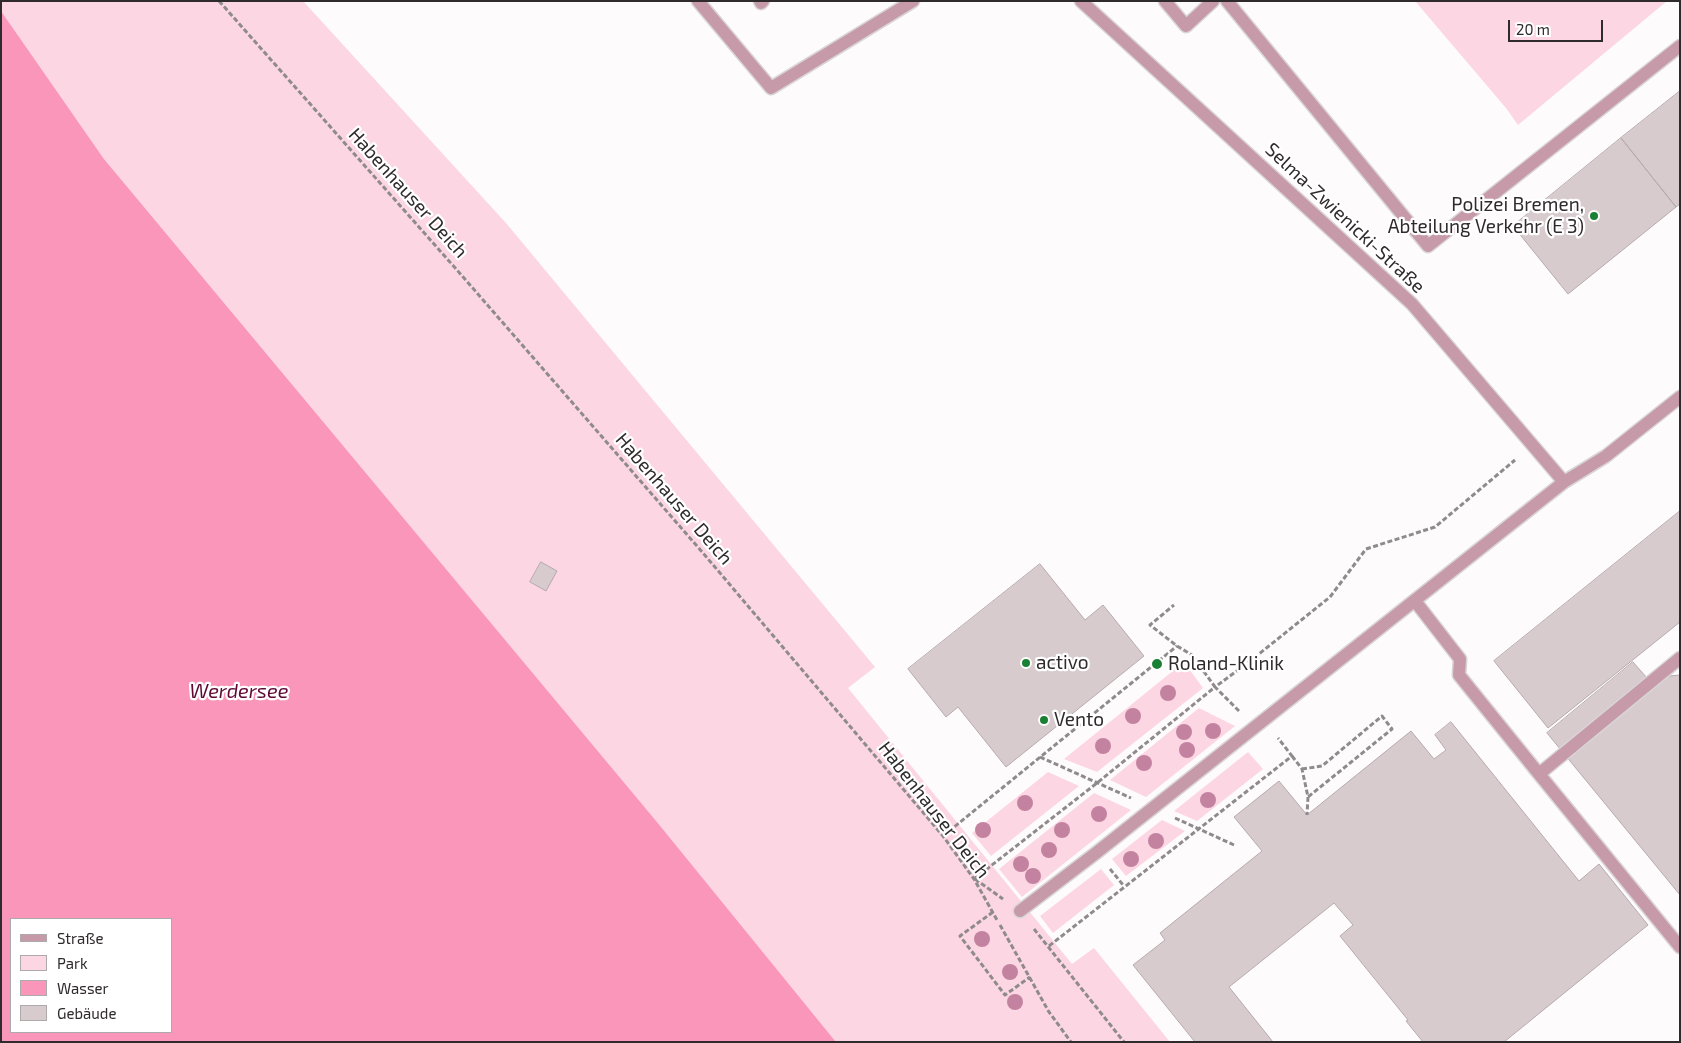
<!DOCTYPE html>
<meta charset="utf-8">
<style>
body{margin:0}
#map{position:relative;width:1681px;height:1043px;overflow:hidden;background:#fefbfc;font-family:"Exo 2",sans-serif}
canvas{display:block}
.frame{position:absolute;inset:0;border:2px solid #2f2a2c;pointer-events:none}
.legend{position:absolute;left:10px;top:918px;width:162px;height:115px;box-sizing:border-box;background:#fff;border:1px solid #acaaab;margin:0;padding:6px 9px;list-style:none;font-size:15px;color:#2f2a2c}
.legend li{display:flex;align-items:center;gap:10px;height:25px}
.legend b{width:25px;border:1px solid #acaaab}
.scale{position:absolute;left:1508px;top:20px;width:95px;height:22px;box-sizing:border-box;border:2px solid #2f2a2c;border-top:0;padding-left:6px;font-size:15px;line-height:18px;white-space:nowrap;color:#2f2a2c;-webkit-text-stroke:4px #fff;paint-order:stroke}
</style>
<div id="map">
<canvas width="1681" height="1043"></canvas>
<div class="frame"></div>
<ul class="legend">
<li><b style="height:6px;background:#c79aa9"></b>Straße</li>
<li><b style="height:14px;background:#fcd6e2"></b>Park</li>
<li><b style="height:14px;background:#f996ba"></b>Wasser</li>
<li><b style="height:14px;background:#d7cbce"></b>Gebäude</li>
</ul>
<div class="scale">20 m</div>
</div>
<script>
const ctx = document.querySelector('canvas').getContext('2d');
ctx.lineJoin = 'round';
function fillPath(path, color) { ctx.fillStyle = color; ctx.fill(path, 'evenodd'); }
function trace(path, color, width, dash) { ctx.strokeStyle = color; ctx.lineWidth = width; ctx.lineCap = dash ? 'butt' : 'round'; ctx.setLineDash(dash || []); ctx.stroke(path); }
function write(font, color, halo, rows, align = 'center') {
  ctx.font = font + ' "Exo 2",sans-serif'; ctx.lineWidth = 4.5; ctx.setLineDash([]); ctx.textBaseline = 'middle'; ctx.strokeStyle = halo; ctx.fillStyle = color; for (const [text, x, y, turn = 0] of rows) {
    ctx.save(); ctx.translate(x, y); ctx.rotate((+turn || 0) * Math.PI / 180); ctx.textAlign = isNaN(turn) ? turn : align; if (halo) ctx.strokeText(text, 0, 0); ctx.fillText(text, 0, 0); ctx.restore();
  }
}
const green = new Path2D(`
 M 1,1 L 303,1 L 506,223 L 875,667 L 848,688 L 1072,964 L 1094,948 L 1170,1042 L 836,1042 L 657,822 L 104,159 L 1,11 Z
 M 1415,1 L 1667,1 L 1518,125 L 1506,108 Z
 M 1184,662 L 1203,688 L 1097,772 L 1064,759 Z
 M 1199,708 L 1235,726 L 1146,797 L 1110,780 Z
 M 1248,752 L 1263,769 L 1197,821 L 1174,811 Z
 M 1048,772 L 1079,786 L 991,856 L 972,833 Z
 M 1094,793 L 1131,810 L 1022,897 L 999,869 Z
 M 1162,820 L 1185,831 L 1126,876 L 1112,859 Z
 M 1101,869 L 1114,885 L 1053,933 L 1040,916 Z`);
const water = new Path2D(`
 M 1,11 L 104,159 L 657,822 L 836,1042 L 1,1042 ZM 11,919 L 171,919 L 171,1032 L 11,1032 Z`);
const building = new Path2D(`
 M 1680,91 L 1680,204 L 1676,207 L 1621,138 Z
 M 1621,138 L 1676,207 L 1568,294 L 1513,226 Z
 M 1680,511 L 1680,622 L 1548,728 L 1494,661 Z
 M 541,562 L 557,571 L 546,591 L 530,582 Z
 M 1040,564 L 1085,620 L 1103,605 L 1144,656 L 1006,767 L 958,707 L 946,717 L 908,669 Z
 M 1633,662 L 1647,678 L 1680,675 L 1680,895 L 1547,733 Z
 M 1451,722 L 1579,881 L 1599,864 L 1648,925 L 1504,1042 L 1423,1042 L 1406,1021 L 1408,1020 L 1340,936 L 1353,925 L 1334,903 L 1229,987 L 1273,1042 L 1195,1042 L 1133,965 L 1165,940 L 1160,933 L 1262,851 L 1234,817 L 1279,781 L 1307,815 L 1411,731 L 1434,759 L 1446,750 L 1435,735 Z`);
const path = new Path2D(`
 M 219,1 L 457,270 L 703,553 L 943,836 L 974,879 L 997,920
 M 1239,711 L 1215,687 L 1249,662 L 1330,597 L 1366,549 L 1435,527 L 1515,460
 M 1292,756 L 1302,769 L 1308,797 L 1307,815
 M 1040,757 L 1131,798
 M 1302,769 L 1322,766 L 1382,716 L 1392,729 L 1308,797
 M 1175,818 L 1234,845
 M 943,836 L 1177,646
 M 1110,869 L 1124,886
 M 974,879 L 1097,783 L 1215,687 L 1192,655 L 1177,646 L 1150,625 L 1174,605
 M 975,879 L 1003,899
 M 993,912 L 960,936 L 1005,995 L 1030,977
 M 1000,925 L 1049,1012 L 1071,1042
 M 1034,929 L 1124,1042
 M 1049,946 L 1292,756 L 1278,738`);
const minor = new Path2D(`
 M 698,1 L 771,88 L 913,1
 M 760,1 L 761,3 L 763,1
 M 1081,1 L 1412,304 L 1564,482
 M 1165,1 L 1186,26 L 1213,1
 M 1227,1 L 1428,246 L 1680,46
 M 1415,601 L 1460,659 L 1459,675 L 1539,774 L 1680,658
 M 1539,774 L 1680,947
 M 1020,911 L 1096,853 L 1564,482 L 1606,456 L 1680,397`);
const trees = [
 [1168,693],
 [1133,716],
 [1213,731],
 [1184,732],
 [1103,746],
 [1187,750],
 [1144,763],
 [1208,800],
 [1025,803],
 [1099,814],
 [983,830],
 [1062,830],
 [1156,841],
 [1049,850],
 [1131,859],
 [1021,864],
 [1033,876],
 [982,939],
 [1010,972],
 [1015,1002]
];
const markers = [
 [1594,216,5,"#1a8034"],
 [1026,663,5,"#1a8034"],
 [1157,664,6,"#1a8034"],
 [1044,720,5,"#1a8034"]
];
const streetNames = [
 ["Habenhauser Deich",408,193,48],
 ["Selma-Zwienicki-Straße",1345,218,43],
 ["Habenhauser Deich",674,499,49],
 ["Habenhauser Deich",934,810,52]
];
const poiNames = [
 ["Polizei Bremen,",1584,205,"right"],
 ["Abteilung Verkehr (E 3)",1584,227,"right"],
 ["activo",1036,663],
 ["Roland-Klinik",1168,664],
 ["Vento",1054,720]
];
const waterNames = [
 ["Werdersee",239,691]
];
fillPath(green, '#fcd6e2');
fillPath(water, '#f996ba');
fillPath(building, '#d7cbce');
trace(building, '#b6aaae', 1);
trace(minor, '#d9d5d7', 15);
trace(path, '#8f8b8c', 3, [5, 2.5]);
trace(minor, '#c79aa9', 12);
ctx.fillStyle = '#c383a0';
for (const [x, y] of trees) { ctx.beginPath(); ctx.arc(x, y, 8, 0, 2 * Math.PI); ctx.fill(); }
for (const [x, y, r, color] of markers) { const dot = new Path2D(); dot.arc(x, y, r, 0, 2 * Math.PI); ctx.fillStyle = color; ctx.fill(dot); trace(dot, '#fff', 2); }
write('19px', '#2f2a2c', '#fff', streetNames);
write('19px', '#2f2a2c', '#fff', poiNames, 'left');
write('italic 20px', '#610835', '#fff', waterNames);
</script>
